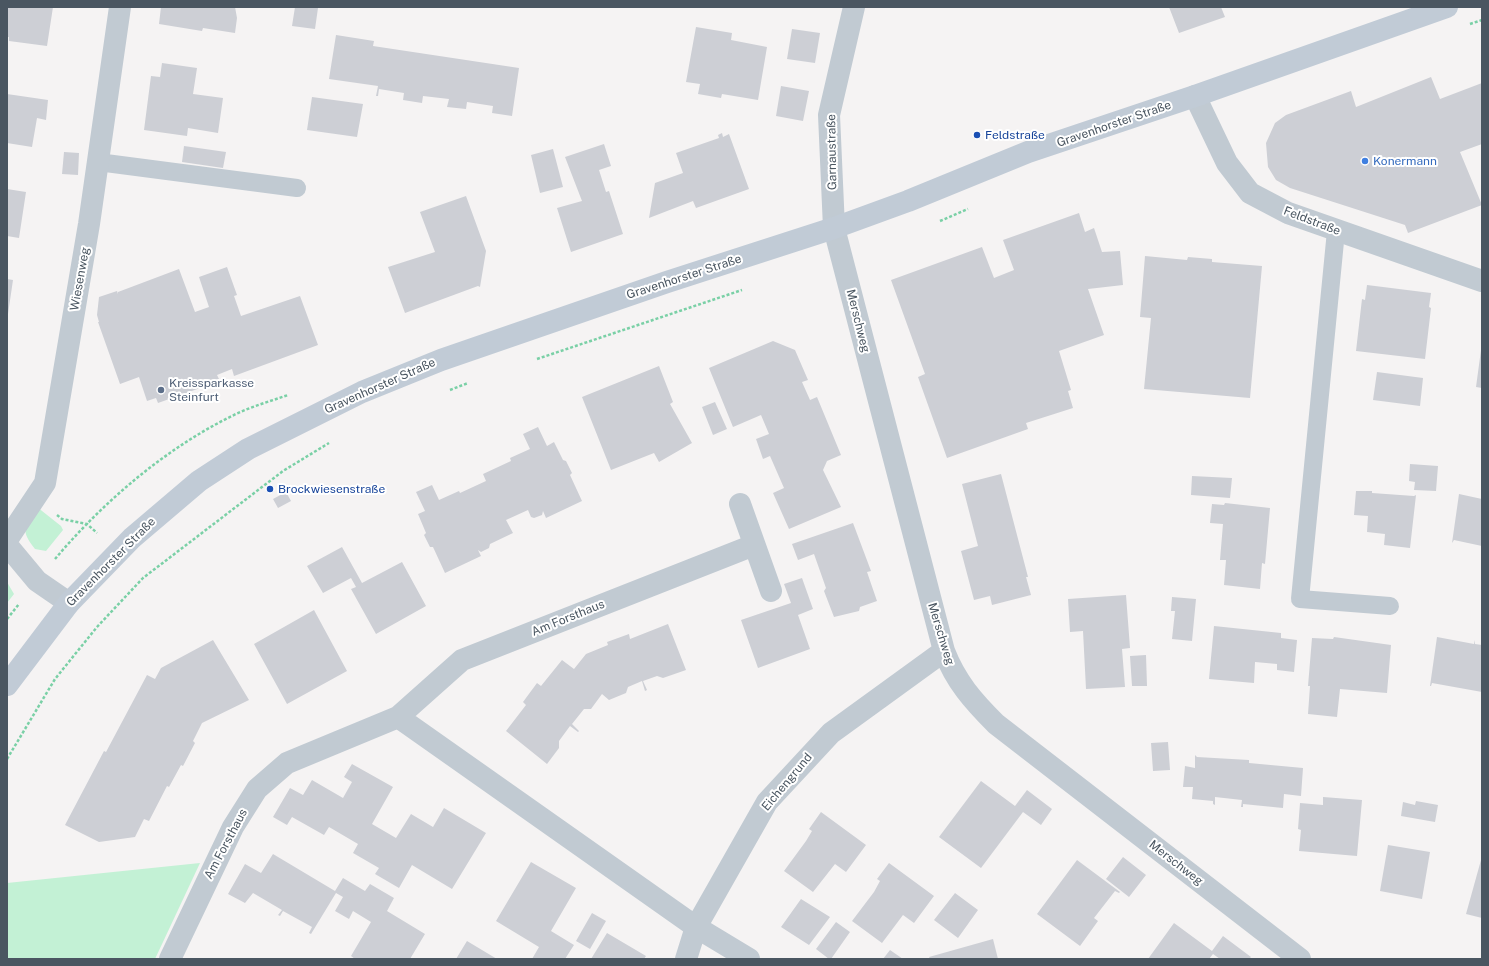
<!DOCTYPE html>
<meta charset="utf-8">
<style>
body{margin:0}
#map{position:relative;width:1489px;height:966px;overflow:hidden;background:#f5f3f3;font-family:"Public Sans",sans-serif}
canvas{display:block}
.frame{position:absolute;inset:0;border:8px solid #4a5661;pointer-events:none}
</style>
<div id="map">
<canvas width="1489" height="966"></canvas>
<div class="frame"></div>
</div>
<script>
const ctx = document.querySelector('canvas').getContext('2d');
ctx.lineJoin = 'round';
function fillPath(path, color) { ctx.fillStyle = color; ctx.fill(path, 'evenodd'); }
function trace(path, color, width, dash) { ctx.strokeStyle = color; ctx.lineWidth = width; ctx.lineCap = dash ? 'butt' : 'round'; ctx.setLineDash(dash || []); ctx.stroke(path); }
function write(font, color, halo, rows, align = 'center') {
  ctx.font = font + ' "Public Sans",sans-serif'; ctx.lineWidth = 4; ctx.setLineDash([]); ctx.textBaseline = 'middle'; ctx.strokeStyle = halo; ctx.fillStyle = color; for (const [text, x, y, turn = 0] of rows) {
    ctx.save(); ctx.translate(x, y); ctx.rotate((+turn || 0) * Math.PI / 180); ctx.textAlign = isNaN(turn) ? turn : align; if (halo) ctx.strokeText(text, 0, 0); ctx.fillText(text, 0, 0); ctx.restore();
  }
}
const green = new Path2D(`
 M 37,507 L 61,526 L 63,530 L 46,551 L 35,549 C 20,530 24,526 37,507 Z
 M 7,582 L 14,594 L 7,603 Z
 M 200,863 L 155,959 L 7,959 L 7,883 Z`);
const building = new Path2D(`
 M 7,7 L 53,7 L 47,46 L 9,41 L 9,37 L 7,37 Z
 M 161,7 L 235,7 L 237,18 L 235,33 L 203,28 L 202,31 L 159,24 Z
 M 295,7 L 318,8 L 315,29 L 292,26 Z
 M 1169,7 L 1221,7 L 1225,17 L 1179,33 Z
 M 696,27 L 732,33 L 731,40 L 767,47 L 758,100 L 722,94 L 721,98 L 698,94 L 700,84 L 686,82 Z
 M 792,29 L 820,33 L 815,63 L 787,59 Z
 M 336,35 L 374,41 L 373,46 L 519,68 L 512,116 L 492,113 L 493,106 L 467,102 L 466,109 L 447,107 L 449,99 L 423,96 L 422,103 L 403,100 L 404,93 L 379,89 L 378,96 L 376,96 L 378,86 L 329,79 Z
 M 162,63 L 197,68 L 193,94 L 223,98 L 218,133 L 188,128 L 187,136 L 144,130 L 151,76 L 160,77 Z
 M 1431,77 L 1440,99 L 1482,83 L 1482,144 L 1460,152 L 1482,205 L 1408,233 L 1405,225 L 1290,188 L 1276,180 L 1268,167 L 1266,143 L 1275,123 L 1286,115 L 1351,91 L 1356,107 Z
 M 781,86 L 809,91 L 803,121 L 776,116 Z
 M 7,94 L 48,100 L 46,120 L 37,118 L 32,147 L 7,143 Z
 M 312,97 L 363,104 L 357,137 L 307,130 Z
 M 722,133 L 723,137 L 729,134 L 749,189 L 696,208 L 693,201 L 649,218 L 655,183 L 683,173 L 676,153 L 719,138 L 718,135 Z
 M 604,144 L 611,166 L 599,170 L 606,192 L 609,191 L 623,234 L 571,252 L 557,208 L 582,201 L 565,157 Z
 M 184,146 L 226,152 L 223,168 L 182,162 Z
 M 553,149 L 563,187 L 540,193 L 531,155 Z
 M 64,152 L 79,153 L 78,175 L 62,174 Z
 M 7,189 L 26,192 L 19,238 L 7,236 Z
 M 466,196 L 486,251 L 480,287 L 478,286 L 405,313 L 388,267 L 435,252 L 420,212 Z
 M 1079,213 L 1085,232 L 1094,228 L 1102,252 L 1120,251 L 1123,285 L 1088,289 L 1104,335 L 1059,351 L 1071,390 L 1068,391 L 1073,408 L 1026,423 L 1028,429 L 947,458 L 918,377 L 925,374 L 891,280 L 982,247 L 994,278 L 1014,270 L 1003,240 Z
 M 1145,256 L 1187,260 L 1188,257 L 1212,259 L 1212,262 L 1262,266 L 1250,398 L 1144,389 L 1151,318 L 1140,317 Z
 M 227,267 L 237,295 L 234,296 L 241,316 L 300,296 L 318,345 L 234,376 L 232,369 L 217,375 L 220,381 L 158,403 L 156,398 L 147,401 L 139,377 L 120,384 L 98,322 L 99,322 L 97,315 L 99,297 L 117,291 L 118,294 L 118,292 L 179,269 L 195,312 L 209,307 L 199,277 Z
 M 7,279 L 13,280 L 8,314 L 7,314 Z
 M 1367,285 L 1431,293 L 1429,307 L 1431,308 L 1425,359 L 1356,351 L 1362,299 L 1365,300 Z
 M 773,341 L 795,350 L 808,380 L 802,382 L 810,400 L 817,397 L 841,455 L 827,461 L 823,470 L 841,507 L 789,529 L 773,493 L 784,488 L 770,456 L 763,459 L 756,439 L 769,434 L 761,415 L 733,427 L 709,368 Z
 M 1481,350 L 1482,350 L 1482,388 L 1476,387 Z
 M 659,366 L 673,402 L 670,404 L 692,443 L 659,462 L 654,453 L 611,470 L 582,397 Z
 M 1377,372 L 1423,378 L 1420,406 L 1373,400 Z
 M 715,402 L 727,429 L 713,435 L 702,407 Z
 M 538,427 L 547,446 L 554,442 L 563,460 L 566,461 L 572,473 L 570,475 L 582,501 L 546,518 L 543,511 L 542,515 L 534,518 L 531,517 L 528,510 L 506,520 L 513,533 L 490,544 L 489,548 L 481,552 L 478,550 L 481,556 L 445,573 L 433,547 L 430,547 L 424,535 L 426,533 L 418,514 L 425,511 L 416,492 L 432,485 L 439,500 L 459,491 L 460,493 L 486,481 L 483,474 L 511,461 L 510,458 L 530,449 L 523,434 Z
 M 1410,464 L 1438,466 L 1436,491 L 1414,490 L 1415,482 L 1409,481 Z
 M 1001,474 L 1028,577 L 1026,577 L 1031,595 L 992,605 L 990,596 L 974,600 L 961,551 L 978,546 L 962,484 Z
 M 1192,476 L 1232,478 L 1230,498 L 1191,495 Z
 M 1356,491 L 1372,491 L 1372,493 L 1414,496 L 1416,495 L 1410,548 L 1384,545 L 1385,534 L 1367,532 L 1368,516 L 1354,515 Z
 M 286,492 L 291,501 L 278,508 L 273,499 Z
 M 1459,494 L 1482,499 L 1482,546 L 1454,540 L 1452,543 Z
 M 1225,503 L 1270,508 L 1265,564 L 1262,563 L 1260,589 L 1224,585 L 1226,560 L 1220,560 L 1223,524 L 1210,523 L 1212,504 L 1224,505 Z
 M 853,523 L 871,571 L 867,572 L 877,601 L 860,607 L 859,611 L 834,617 L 824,591 L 826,588 L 814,554 L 798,560 L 792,544 Z
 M 342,547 L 362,583 L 402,562 L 426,606 L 376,634 L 351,589 L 356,587 L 351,578 L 323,593 L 307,566 Z
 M 802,578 L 813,609 L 798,615 L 810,649 L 758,668 L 741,620 L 791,603 L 784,584 Z
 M 1126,595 L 1130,648 L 1122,649 L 1125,687 L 1086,689 L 1083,631 L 1070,632 L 1068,599 Z
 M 1172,597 L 1196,599 L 1192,641 L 1172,639 L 1175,611 L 1171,611 Z
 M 314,610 L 347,671 L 287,704 L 254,644 Z
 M 668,624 L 686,670 L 663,678 L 657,676 L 643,681 L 647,690 L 645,691 L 642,681 L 628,687 L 626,693 L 609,700 L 602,694 L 591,709 L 584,709 L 572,724 L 579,731 L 578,732 L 570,726 L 559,741 L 559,748 L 547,764 L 506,731 L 526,705 L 523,702 L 537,683 L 541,686 L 562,660 L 574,669 L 586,654 L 608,645 L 607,642 L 629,634 L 630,639 Z
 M 1214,626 L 1281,633 L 1281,638 L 1297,640 L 1294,672 L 1277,670 L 1277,664 L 1255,662 L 1254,683 L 1209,679 Z
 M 1334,637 L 1391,645 L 1387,693 L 1340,689 L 1337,717 L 1308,714 L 1310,686 L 1308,686 L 1312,638 L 1333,639 Z
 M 1437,637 L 1474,644 L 1475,640 L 1475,644 L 1482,645 L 1482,692 L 1432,683 L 1431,686 L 1430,686 Z
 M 213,640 L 249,700 L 202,723 L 193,741 L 195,743 L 183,766 L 181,765 L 169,787 L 167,786 L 149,821 L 144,819 L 135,837 L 99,842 L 65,825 L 104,751 L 106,752 L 147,675 L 155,679 L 161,668 Z
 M 1146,655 L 1147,686 L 1132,686 L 1130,656 Z
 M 1168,742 L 1170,770 L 1153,771 L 1151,743 Z
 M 1195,755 L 1197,757 L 1249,760 L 1249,763 L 1303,768 L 1301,796 L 1284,794 L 1283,808 L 1243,804 L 1243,807 L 1241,807 L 1242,800 L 1215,797 L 1215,805 L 1213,804 L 1213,801 L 1192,799 L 1193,787 L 1183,787 L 1185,766 L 1195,768 Z
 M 352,764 L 393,787 L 372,824 L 396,838 L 411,814 L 433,827 L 444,808 L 486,833 L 452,889 L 412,865 L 399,888 L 375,874 L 379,868 L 353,853 L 358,844 L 329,827 L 324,835 L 292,817 L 287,825 L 273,817 L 290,788 L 303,795 L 312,780 L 343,798 L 352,782 L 344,777 Z
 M 981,781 L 1015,806 L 1027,790 L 1052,809 L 1041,825 L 1023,812 L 981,868 L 939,837 Z
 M 1323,797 L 1362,800 L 1357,856 L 1299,851 L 1301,830 L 1298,829 L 1300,803 L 1323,805 Z
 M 1416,801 L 1438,805 L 1435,822 L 1401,816 L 1403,802 L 1415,805 Z
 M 821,812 L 866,845 L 846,872 L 835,864 L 813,892 L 784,871 L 806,841 L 812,831 L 809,829 Z
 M 1388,845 L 1430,852 L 1422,899 L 1380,891 Z
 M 273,854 L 335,891 L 343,878 L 365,891 L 370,884 L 394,898 L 387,911 L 425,934 L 410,959 L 355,959 L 351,956 L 371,922 L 353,911 L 349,919 L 335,911 L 343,897 L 336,893 L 311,934 L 309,933 L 312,927 L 283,911 L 280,916 L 278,915 L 282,910 L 253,893 L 245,903 L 228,894 L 245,864 L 261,873 Z
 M 1123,857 L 1146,875 L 1129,897 L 1106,879 Z
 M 1077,860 L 1120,892 L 1119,893 L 1115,891 L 1094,918 L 1098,921 L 1080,946 L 1037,914 Z
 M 1481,860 L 1482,864 L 1482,918 L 1466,914 Z
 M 531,862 L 576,888 L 551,931 L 574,945 L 565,959 L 532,959 L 539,947 L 496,921 Z
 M 889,863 L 934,896 L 914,923 L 903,915 L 882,943 L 852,921 L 874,892 L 880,881 L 877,879 Z
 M 955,893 L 978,910 L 958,938 L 934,920 Z
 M 801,899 L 830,917 L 809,945 L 781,927 Z
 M 592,913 L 606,921 L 590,949 L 576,941 Z
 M 836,922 L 850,932 L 831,959 L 829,959 L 816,949 Z
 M 1174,923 L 1212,951 L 1223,936 L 1251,957 L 1249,959 L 1220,959 L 1213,954 L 1209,959 L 1148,959 Z
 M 607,933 L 646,956 L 644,959 L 591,959 Z
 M 993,939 L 998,959 L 930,959 L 929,957 Z
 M 467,941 L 497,959 L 456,959 Z
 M 890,950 L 903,959 L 883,959 Z`);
const path = new Path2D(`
 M 1470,24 L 1482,20
 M 940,221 L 968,209
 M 537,359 L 742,290
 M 450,390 L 468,383
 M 57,515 L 62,519 L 87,524 L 97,533
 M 55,559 C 104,501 167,447 236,414 C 253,406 271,401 288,395
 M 7,619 L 19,604
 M 7,759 L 55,679 L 97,627 L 143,578 L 283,471 L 329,443`);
const service = new Path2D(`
 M 98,162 L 297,188
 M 1336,231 L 1300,599 L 1390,606`);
const minor = new Path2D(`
 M 854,7 L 829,115 L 834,228 L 944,651 C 956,682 973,701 996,724 L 1300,959
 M 1195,96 L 1227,163 L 1250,193 L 1288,213 L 1482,281
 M 740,504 L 771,591
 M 7,540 L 45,483 L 89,224 L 120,7
 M 7,545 L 37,581 L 69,603
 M 398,717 L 462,660 L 754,545
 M 170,959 L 233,827 L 257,789 L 287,763 L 398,717 L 696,927 L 749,959
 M 686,959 L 696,927 L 767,802 L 831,733 L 944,651`);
const secondary = new Path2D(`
 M 7,685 L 69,603 L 132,538 L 199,481 L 248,449 L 362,392 L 441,360 L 667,282 L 834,228 L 908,201 L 1028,152 L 1195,96 L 1447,7`);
const markers = [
 [977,135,4,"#1a4fb4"],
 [1365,161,4,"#3f7fe0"],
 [161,390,4,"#5c6f8a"],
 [270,489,4,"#1a4fb4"]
];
const streetNames = [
 ["Gravenhorster Straße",1114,124,-19],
 ["Garnaustraße",832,152,-91],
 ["Feldstraße",1312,221,21],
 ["Gravenhorster Straße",684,277,-18],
 ["Wiesenweg",80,279,-80],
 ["Merschweg",858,321,76],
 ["Gravenhorster Straße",380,386,-24],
 ["Gravenhorster Straße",111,562,-45],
 ["Am Forsthaus",568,618,-22],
 ["Merschweg",941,634,73],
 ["Eichengrund",787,782,-50],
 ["Am Forsthaus",226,844,-62],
 ["Merschweg",1176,863,38]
];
const transitNames = [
 ["Feldstraße",985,135],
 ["Brockwiesenstraße",278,489]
];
const shopNames = [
 ["Konermann",1373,161]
];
const serviceNames = [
 ["Kreissparkasse",169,383],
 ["Steinfurt",169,397]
];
fillPath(green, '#c3f1d5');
fillPath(building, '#cdcfd5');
trace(path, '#7ad0a6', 2.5, [3, 2]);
trace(service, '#c1cad2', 18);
trace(minor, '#c1cad2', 22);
trace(secondary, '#c1cbd6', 22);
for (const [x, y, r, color] of markers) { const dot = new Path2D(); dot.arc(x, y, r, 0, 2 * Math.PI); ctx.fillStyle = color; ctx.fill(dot); trace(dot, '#fff', 1.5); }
write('12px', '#4a5661', '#fff', streetNames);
write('12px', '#164399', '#fff', transitNames, 'left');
write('12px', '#366cbe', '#fff', shopNames, 'left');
write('12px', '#4e5e75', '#fff', serviceNames, 'left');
</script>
